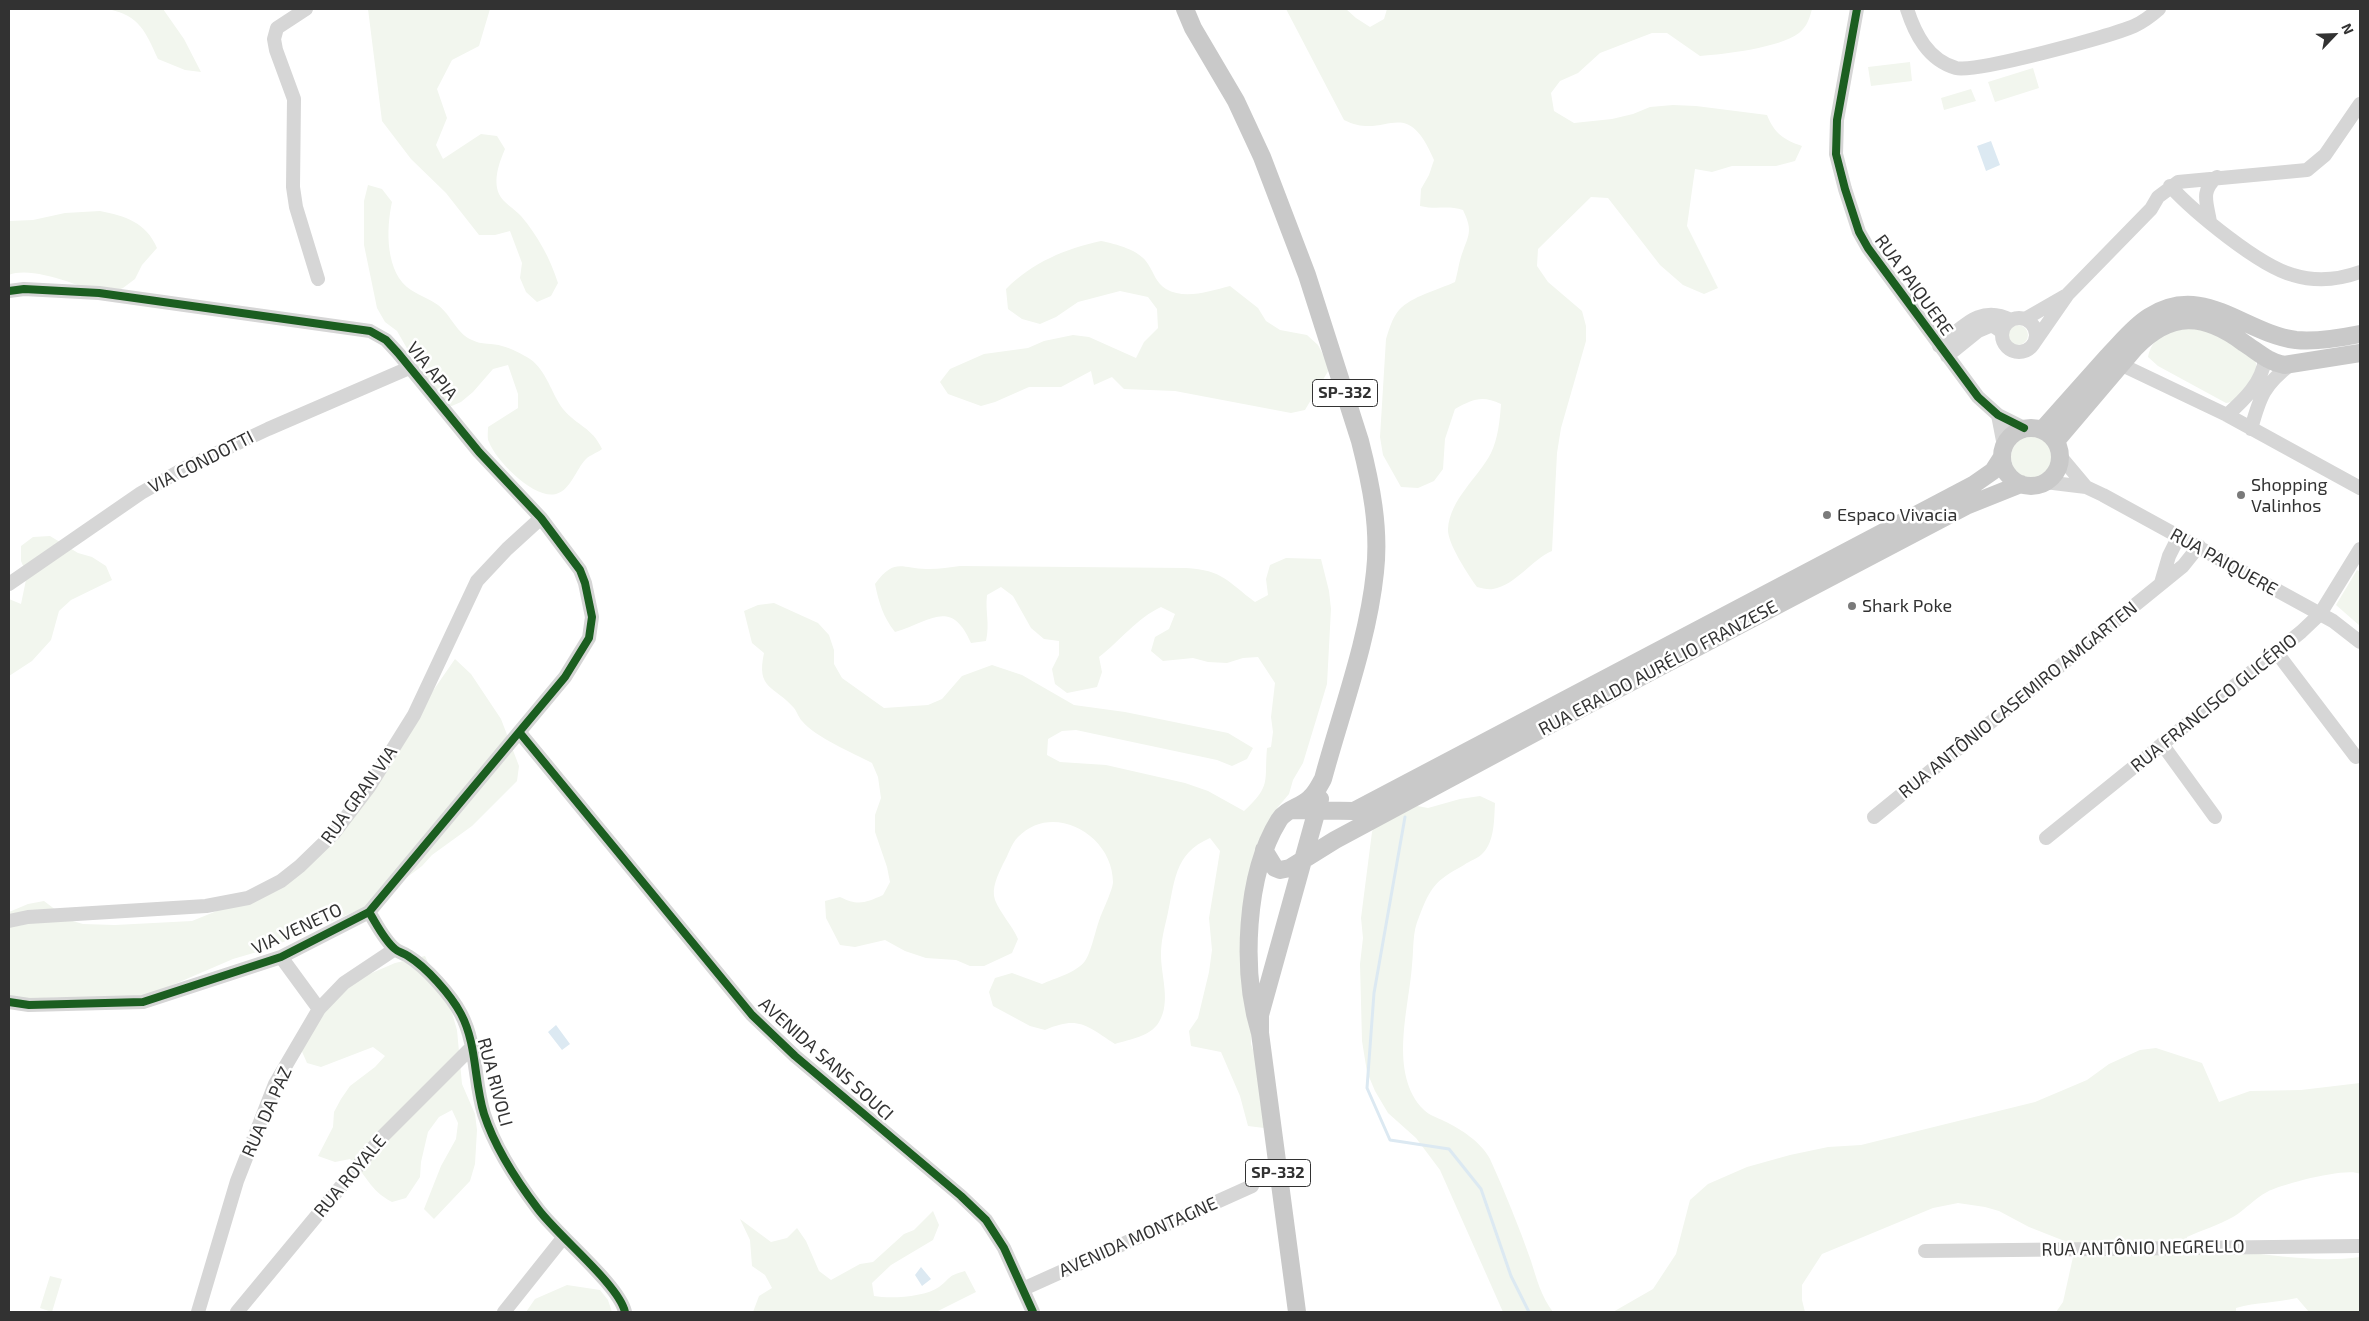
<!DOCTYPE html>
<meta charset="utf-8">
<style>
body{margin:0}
#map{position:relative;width:2369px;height:1321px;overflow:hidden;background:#fff;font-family:"Exo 2",sans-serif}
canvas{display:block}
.frame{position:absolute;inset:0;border:10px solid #323232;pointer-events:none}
.north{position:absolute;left:2309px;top:10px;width:50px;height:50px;-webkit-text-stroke:4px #fff;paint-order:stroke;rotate:66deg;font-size:14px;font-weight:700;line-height:20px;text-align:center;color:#323232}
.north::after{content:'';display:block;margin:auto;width:18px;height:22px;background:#323232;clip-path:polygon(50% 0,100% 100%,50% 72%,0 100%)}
</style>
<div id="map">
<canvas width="2369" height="1321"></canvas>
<div class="frame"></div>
<div class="north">N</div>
</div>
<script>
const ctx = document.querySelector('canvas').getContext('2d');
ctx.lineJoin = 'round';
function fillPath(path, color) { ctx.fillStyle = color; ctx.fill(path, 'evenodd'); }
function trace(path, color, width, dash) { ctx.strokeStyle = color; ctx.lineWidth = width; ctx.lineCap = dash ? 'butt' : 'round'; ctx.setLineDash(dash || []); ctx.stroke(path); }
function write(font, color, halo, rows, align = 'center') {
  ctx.font = font + ' "Exo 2",sans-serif'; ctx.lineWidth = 5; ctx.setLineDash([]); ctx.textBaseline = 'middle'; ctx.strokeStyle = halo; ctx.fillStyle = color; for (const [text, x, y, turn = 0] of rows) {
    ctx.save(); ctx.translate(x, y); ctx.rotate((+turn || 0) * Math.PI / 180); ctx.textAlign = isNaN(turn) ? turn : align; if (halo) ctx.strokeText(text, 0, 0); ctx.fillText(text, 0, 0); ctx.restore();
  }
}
const green = new Path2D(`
 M 108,9 L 163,9 L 184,39 L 201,72 L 185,70 L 158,59 C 145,31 140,16 108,9 Z
 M 368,9 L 490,9 L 479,46 L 452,60 L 437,89 L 447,118 L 436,145 L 443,159 L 481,134 L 497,136 L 505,149 C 499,163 493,180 499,194 C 503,203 515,209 521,216 C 538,236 550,258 558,283 L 551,296 L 537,302 L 526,292 L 520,278 L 522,263 L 510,231 L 495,235 L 479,235 L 446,193 L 411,159 L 382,121 Z
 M 1286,9 L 1346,9 L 1356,18 L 1370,27 L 1384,19 L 1387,9 L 1812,9 C 1810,17 1807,27 1799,33 C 1779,48 1725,54 1700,56 L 1667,33 L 1652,33 L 1600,53 L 1578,73 L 1560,81 L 1551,93 L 1554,111 L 1574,123 L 1612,119 L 1633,114 L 1650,107 L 1673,105 L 1696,106 L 1767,115 C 1774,133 1784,140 1802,146 L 1795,161 L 1776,166 L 1732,166 L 1712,172 L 1695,169 L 1687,226 L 1718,288 L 1704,294 L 1683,285 L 1660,265 L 1608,198 L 1591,197 L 1538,249 L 1537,266 L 1548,282 L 1582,311 L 1586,326 L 1586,341 L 1561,428 L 1557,453 L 1552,551 C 1531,560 1516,585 1493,589 C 1488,590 1482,588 1477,587 C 1469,576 1447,543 1448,529 C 1450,499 1478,478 1491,453 C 1498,439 1500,419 1501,404 C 1482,395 1473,399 1455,409 L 1445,439 L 1443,469 L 1434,481 L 1418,488 L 1401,487 L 1383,455 L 1380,437 L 1386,339 C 1389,330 1392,318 1399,310 C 1412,296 1438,290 1455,282 C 1458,272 1459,261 1463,251 C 1470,233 1472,229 1463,210 C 1448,205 1436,210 1420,206 L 1421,189 L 1429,175 L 1434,160 C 1405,92 1387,142 1344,120 Z
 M 1910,62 L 1912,81 L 1871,86 L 1868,67 Z
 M 2033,68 L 2039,88 L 1995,102 L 1988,82 Z
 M 1971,89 L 1976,101 L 1944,110 L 1941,98 Z
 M 368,185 L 382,189 L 392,202 C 386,229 385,273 411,290 C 420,296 430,299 438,305 C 451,315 457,334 472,340 C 481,345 493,343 502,346 C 511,348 522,354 530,359 C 547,371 551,393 563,409 C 577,426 592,427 602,449 C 597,453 590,455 586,459 C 576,469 571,490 556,494 C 535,500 496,461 489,442 C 487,439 488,432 488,427 L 518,408 L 518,394 L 508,365 L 493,369 L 473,392 L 461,402 L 447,408 L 420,371 L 397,331 L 385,322 L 377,308 L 364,245 L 364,201 Z
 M 100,211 C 125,216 146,222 157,248 L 142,265 L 135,279 L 123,288 L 107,295 C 83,288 33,265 9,275 L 9,221 L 33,220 L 65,213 Z
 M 1101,241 C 1116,244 1140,250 1148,264 C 1154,273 1156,283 1166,289 C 1185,300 1210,291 1230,286 L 1258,308 L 1266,321 L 1280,330 L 1307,335 L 1318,345 L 1330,368 L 1305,410 L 1291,413 L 1175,391 L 1124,389 L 1112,377 L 1094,385 L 1091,371 L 1061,387 L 1029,387 L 995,402 L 981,406 L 948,394 L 940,382 L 950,369 L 984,354 L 1028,348 L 1044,341 L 1073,335 L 1089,337 L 1136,358 L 1144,342 L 1158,328 L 1157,309 L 1148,297 L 1120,291 L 1078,302 L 1056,317 L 1040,324 L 1022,319 L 1008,309 L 1006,289 C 1033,262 1065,249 1101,241 Z
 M2008 335a10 10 0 1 1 20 0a10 10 0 1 1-20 0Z
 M 2178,328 L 2210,328 L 2255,358 L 2257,370 L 2239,401 L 2226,403 L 2158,366 L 2148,357 C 2152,339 2162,335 2178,328 Z
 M2011 457a21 21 0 1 1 42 0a21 21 0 1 1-42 0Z
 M 50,536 L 78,553 L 92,557 L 106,566 L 112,580 L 71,600 L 59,611 L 51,640 L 32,661 L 9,676 L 9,599 L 21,604 L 27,575 L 21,561 L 21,546 L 33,537 Z
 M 1286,558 L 1321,559 L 1329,591 L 1331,609 L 1327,684 L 1303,763 L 1293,780 L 1289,794 L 1278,807 L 1270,823 L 1258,876 L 1251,1044 L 1259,1067 L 1264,1128 L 1248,1126 L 1240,1096 L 1221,1052 L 1191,1046 L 1189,1031 L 1198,1018 L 1209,972 L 1212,950 L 1209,918 L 1220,851 L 1210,838 C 1173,854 1175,883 1167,917 C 1164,930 1161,941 1161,955 C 1161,977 1171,1001 1159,1022 C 1150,1037 1130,1039 1115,1044 C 1087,1026 1079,1015 1045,1030 L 1030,1026 L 993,1006 L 989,992 L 995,978 L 1012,973 L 1042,984 C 1055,978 1076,973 1085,961 C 1091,953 1096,928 1100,918 C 1103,910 1113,889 1113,882 C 1113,835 1053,801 1018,837 C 1011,844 1008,856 1003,864 C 998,875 991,888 995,900 C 1000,913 1012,925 1018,939 L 1012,953 L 984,966 L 970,966 L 956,960 L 926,958 L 905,951 L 885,940 L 855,947 L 840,945 L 826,918 L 825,901 L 840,897 C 858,906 865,903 883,895 L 890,882 L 887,867 L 875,832 L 875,815 L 881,798 L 878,777 L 872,763 C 853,753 815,737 802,721 C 799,718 797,712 794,708 C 774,685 756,690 764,653 L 752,643 L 744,611 L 758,605 L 774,603 L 818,623 L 829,635 L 834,650 L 834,664 L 842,678 L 884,708 L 928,705 L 942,699 L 962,676 L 992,665 L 1022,675 L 1074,705 L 1125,712 L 1228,733 L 1253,748 L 1247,759 L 1232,766 L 1217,760 L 1076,730 L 1062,731 L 1048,739 L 1047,755 L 1060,762 L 1106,765 L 1185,783 L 1208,791 L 1244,811 C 1272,785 1264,782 1267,748 L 1271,747 L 1273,732 L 1271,717 L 1275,683 L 1258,657 L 1243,658 L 1227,663 L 1208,662 L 1193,658 L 1163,661 L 1151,651 L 1155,637 L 1169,629 L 1175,614 L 1161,607 C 1137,618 1120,641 1099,657 L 1102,672 L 1097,687 L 1067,693 L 1055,684 L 1052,669 L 1059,655 L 1059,641 L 1044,639 L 1031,628 L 1013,596 L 1001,587 L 987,595 C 985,613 990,622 986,641 L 971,643 C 951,597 930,622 895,632 C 883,617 879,603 875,584 C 896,556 902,570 929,569 C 940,569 950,567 960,566 L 1186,568 C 1223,570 1228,582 1255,602 L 1268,595 L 1266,579 L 1270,565 Z
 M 2357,570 L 2360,572 L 2360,626 L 2336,605 Z
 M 455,659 L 471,674 L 501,719 L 519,766 L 517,781 L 472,826 L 432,855 L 422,866 L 370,905 L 267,949 L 233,959 L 126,1005 L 68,997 L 19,999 L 9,1004 L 9,912 L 28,904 L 44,901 L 69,920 L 83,924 L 115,925 L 192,921 L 281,885 L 316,851 L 394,747 Z
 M 1480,796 L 1495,803 C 1494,818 1495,841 1483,853 C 1479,858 1469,861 1464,865 C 1435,881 1431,886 1419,917 C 1412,933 1414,948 1412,965 C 1409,1009 1388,1074 1424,1110 C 1429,1115 1438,1118 1444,1121 C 1461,1129 1481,1142 1490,1159 C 1505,1192 1519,1227 1531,1261 C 1537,1280 1541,1296 1553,1312 L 1503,1312 L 1440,1170 L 1416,1138 L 1388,1113 L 1375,1091 L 1367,1072 L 1362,1041 L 1360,964 L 1363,938 L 1361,918 L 1372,832 L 1380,812 L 1412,805 L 1428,808 L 1460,799 Z
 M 425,956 L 452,1013 L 457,1030 L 462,1084 L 475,1114 L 477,1130 L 475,1164 L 470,1181 L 434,1219 L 424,1209 L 441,1166 L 456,1139 L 458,1123 L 452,1110 L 439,1117 L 428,1132 L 421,1162 L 420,1177 L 406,1198 L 392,1202 C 369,1190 367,1175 350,1159 L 335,1162 L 318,1156 L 333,1127 L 334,1112 L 341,1099 L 350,1086 L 375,1067 L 385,1056 L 373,1047 L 321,1067 L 307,1063 L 300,1047 L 311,1020 L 358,979 L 395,963 Z
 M 2156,1048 L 2202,1063 L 2219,1102 L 2250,1091 L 2301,1090 L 2360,1083 L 2360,1174 C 2347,1167 2282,1184 2267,1192 C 2255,1198 2245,1210 2233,1217 C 2219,1225 2202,1230 2187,1237 L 2184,1252 C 2202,1259 2217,1250 2237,1252 C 2278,1255 2319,1263 2360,1257 L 2360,1312 L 2309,1312 L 2297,1298 C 2276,1303 2257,1302 2236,1308 L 2236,1312 L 2056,1312 L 2063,1302 L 2073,1257 L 2067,1242 L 2029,1227 L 1999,1211 L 1985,1207 L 1958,1203 L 1933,1208 L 1822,1254 L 1802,1285 L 1802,1300 L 1805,1312 L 1613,1312 L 1653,1289 L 1676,1254 L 1690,1200 L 1708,1184 L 1747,1167 L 1790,1155 L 1828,1147 L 1861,1145 L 2035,1102 L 2087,1080 L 2109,1064 L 2140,1050 Z
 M 933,1211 L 939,1225 L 933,1240 L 891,1265 L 872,1283 L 874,1296 C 891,1299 925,1297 939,1287 C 952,1277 947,1276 965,1271 L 976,1292 L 938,1311 L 753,1312 L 759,1296 L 772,1288 L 765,1275 L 752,1266 L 750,1240 L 740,1219 L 771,1242 L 787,1238 L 797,1228 L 806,1241 L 819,1271 L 831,1280 L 860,1264 L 873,1262 L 904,1234 L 914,1230 Z
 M 50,1276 L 62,1279 L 52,1312 L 40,1308 Z
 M 567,1285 L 600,1290 L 608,1300 L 612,1312 L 526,1312 L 535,1299 Z`);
const water = new Path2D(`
 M 1991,141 L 2000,165 L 1986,171 L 1977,146 Z
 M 556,1025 L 570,1044 L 562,1050 L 548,1032 Z
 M 921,1267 L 931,1279 L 922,1286 L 915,1275 Z`);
const stream = new Path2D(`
 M 1405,817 L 1374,993 L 1367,1088 L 1390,1140 L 1449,1149 L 1481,1189 L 1511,1276 L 1529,1312`);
const minor = new Path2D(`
 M 306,9 L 277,28 L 274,39 L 276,50 L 294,99 L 293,187 L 296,207 L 318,279
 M 1857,9 L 1837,120 L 1836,154 L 1845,189 L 1859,232 L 1868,248 L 1978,397 L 1998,415 L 2024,428
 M 1907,9 C 1915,34 1928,60 1956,68 C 1976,73 2111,36 2134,26 C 2143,22 2151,16 2159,9
 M 2170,186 C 2194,212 2259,266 2293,275 C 2316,282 2338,280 2360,272
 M 2210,222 C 2207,203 2200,191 2217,177
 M 9,291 L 24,289 L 99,293 L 370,331 L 386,340 L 398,353 L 479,452 L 541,518 L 580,570 L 585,583 L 592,617 L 589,638 L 565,677 L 369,912 L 281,957 L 143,1002 L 29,1005 L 9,1002
 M2002 335a17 17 0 1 1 34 0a17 17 0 1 1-34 0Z
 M 2025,319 L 2065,296
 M 2034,343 L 2068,294 L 2151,209 L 2158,197 L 2178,182 L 2307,170 L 2325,155 L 2360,104
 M 1939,346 C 1963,327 1980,304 2011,320
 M 1947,356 L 1978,331 L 1992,325 L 2002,332
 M 2122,365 L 2227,415 L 2360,488
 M 1998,415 L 2004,446
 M 2227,415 C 2244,400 2262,383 2265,359
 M 2251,429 C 2260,396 2264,385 2291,364
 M 2060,456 L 2086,487
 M 2045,482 L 2086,487 L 2103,495 L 2333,621 L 2360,642
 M 2161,583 L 2169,556 L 2179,536
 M 9,584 L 141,493 L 185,468 L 268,429 L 409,368
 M 2277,653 L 2356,757
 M 520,733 L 752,1015 L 795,1056 L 961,1196 L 986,1220 L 1004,1248 L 1033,1312
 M 2162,744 L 2215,817
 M 1874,817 L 2183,566 L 2199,546
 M 2046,838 L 2301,632 L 2320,614 L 2360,549
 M 369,912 C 376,923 384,940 395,949 C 398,952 404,953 408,956 C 426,967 451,995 461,1014 C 477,1044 474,1082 484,1114 C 495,1148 516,1180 538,1209 C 558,1236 619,1285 625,1312
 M 9,921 L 28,917 L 206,906 L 248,898 L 281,881 L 300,866 L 334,833 L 369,787 L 414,715 L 477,581 L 507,549 L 541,518
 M 281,957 L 319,1009
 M 1925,1251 L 2360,1246
 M 1023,1289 L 1252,1186
 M 198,1312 L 237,1181 L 275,1084 L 319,1009 L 344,983 L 395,949
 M 237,1312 L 382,1137 L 471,1048
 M 504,1312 L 563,1238`);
const major = new Path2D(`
 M 1185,9 L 1193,28 L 1236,101 L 1262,157 L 1307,275 L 1360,441 C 1371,484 1380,528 1375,572 C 1368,641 1341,712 1323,779 C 1319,786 1316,793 1310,798 C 1301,807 1286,809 1279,820 C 1245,875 1241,971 1260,1033
 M2002 457a29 29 0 1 1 58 0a29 29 0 1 1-58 0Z
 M 2042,430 C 2064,405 2086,381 2108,356 C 2121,343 2133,327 2149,317 C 2203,282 2243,333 2296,340 C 2316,342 2340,338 2360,334
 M 2056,441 L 2135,348 C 2171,311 2204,313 2244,343 C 2258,352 2268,362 2284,365 L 2360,353
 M 1293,810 L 1354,811 L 1973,485 L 1993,471 L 2002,457
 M 1264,850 L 1275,868 L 1280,870 L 1290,868 L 1335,840 L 1538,731 L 1966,506 L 2021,484
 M 1297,1312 L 1260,1033 L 1260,1015 L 1320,799`);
const cycleway = new Path2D(`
 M 1857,9 L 1837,120 L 1836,154 L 1845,189 L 1859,232 L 1868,248 L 1978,397 L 1998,415 L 2024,428
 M 9,291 L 24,289 L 99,293 L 370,331 L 386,340 L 398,353 L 479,452 L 541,518 L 580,570 L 585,583 L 592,617 L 589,638 L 565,677 L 369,912 L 281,957 L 143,1002 L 29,1005 L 9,1002
 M 520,733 L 752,1015 L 795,1056 L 961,1196 L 986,1220 L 1004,1248 L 1033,1312
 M 369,912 C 376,923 384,940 395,949 C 398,952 404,953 408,956 C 426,967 451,995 461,1014 C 477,1044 474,1082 484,1114 C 495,1148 516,1180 538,1209 C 558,1236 619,1285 625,1312`);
const markers = [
 [2241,495,5,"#7a7a7a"],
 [1827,515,5,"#7a7a7a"],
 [1852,606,5,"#7a7a7a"]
];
const shields = [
 [1345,393,65],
 [1278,1173,65]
];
const shieldNames = [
 ["SP-332",1345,393],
 ["SP-332",1278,1173]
];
const streetNames = [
 ["RUA PAIQUERE",1914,285,54],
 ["VIA APIA",432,371,51],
 ["VIA CONDOTTI",201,462,-27],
 ["RUA PAIQUERE",2224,562,29],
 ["RUA ERALDO AURÉLIO FRANZESE",1658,668,-28],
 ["RUA ANTÔNIO CASEMIRO AMGARTEN",2018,700,-39],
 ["RUA FRANCISCO GLICÉRIO",2214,703,-39],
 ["RUA GRAN VIA",359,795,-54],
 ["VIA VENETO",297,929,-25],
 ["AVENIDA SANS SOUCI",826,1059,42],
 ["RUA RIVOLI",495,1082,75],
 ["RUA DA PAZ",267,1112,-66],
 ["RUA ROYALE",350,1176,-50],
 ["AVENIDA MONTAGNE",1138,1237,-24],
 ["RUA ANTÔNIO NEGRELLO",2143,1248,-1]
];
const poiNames = [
 ["Shopping",2251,485],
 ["Valinhos",2251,506],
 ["Espaco Vivacia",1837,515],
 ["Shark Poke",1862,606]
];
fillPath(green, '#f2f6ee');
fillPath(water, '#dce9f2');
trace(stream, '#dce9f2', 3);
trace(minor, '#d6d6d6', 14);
trace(major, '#c9c9c9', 18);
trace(cycleway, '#1b5e20', 8);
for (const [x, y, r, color] of markers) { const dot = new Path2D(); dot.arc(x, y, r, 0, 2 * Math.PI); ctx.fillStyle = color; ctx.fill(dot); trace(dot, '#fff', 2); }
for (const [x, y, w] of shields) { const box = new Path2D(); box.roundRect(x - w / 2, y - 13.5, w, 27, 4); ctx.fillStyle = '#fff'; ctx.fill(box); trace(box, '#323232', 1); }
write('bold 16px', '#323232', null, shieldNames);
write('18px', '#323232', '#fff', streetNames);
write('18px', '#323232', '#fff', poiNames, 'left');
</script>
